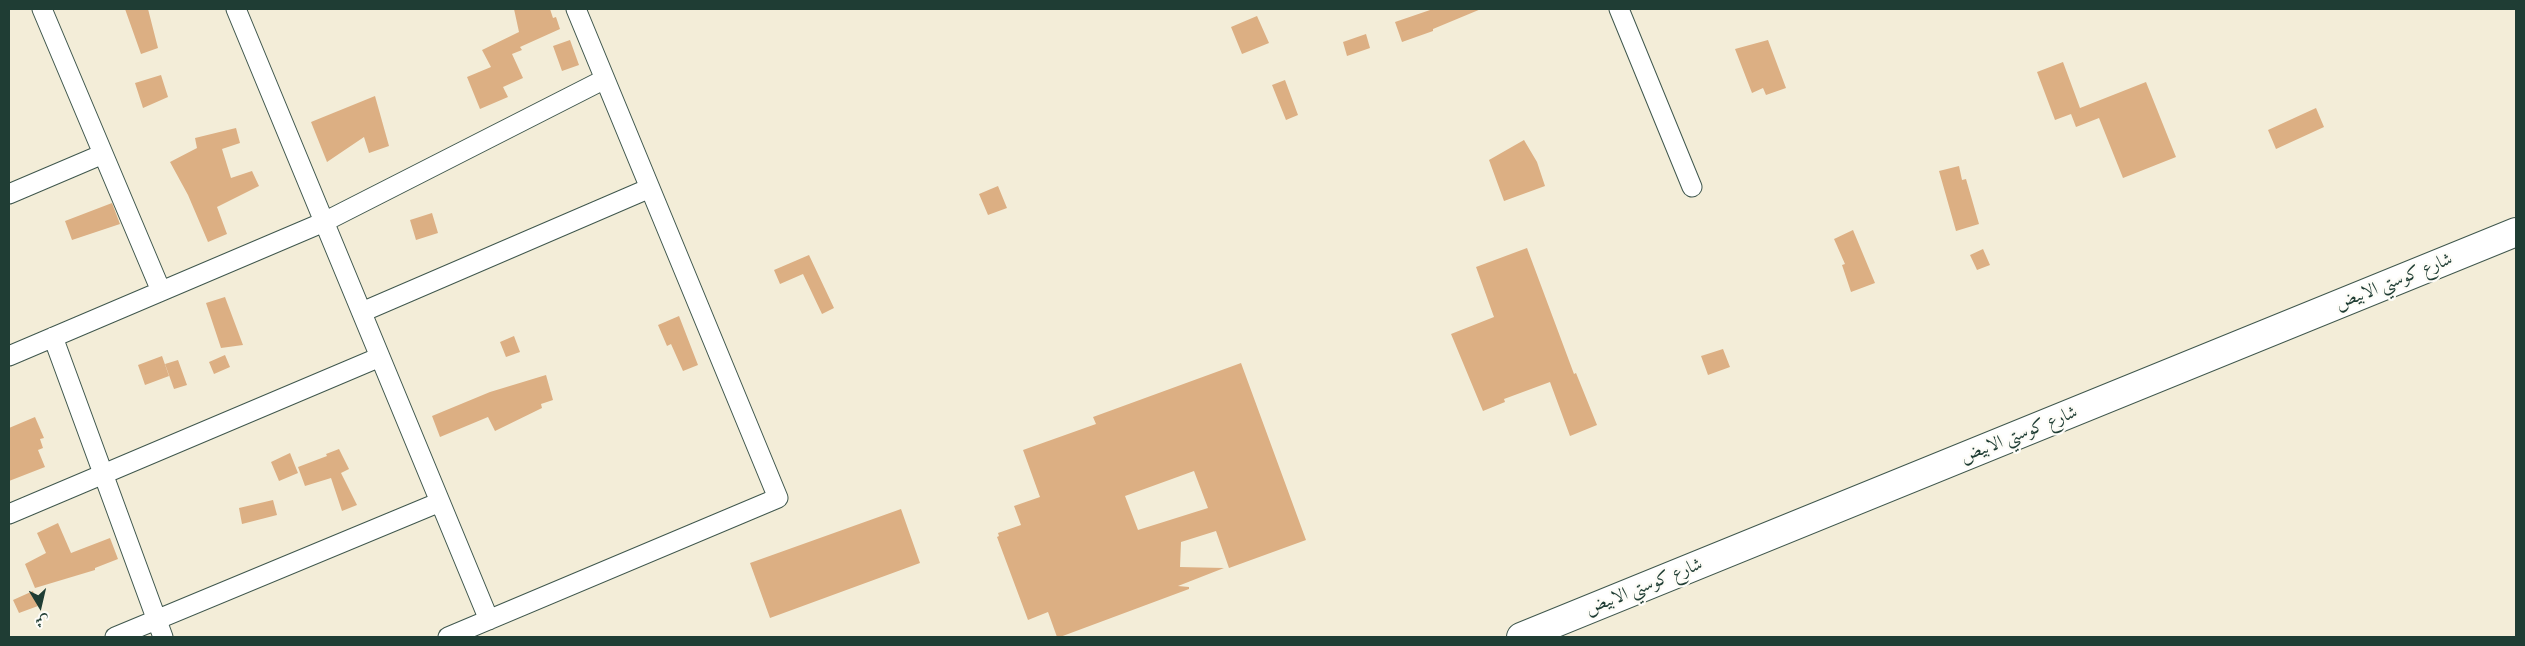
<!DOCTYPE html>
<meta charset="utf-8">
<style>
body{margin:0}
#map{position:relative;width:2525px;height:646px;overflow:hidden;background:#f3edd8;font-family:"IM FELL French Canon",Amiri,serif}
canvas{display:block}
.frame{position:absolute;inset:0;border:10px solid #1f3d34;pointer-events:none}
.north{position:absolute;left:15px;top:581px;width:50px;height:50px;-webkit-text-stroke:4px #fdfcf7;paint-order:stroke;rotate:171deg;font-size:14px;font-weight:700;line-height:20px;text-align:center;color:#1f3d34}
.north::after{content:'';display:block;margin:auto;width:18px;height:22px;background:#1f3d34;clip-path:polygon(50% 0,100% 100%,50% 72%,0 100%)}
</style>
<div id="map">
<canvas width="2525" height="646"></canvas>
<div class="frame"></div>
<div class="north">ش</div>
</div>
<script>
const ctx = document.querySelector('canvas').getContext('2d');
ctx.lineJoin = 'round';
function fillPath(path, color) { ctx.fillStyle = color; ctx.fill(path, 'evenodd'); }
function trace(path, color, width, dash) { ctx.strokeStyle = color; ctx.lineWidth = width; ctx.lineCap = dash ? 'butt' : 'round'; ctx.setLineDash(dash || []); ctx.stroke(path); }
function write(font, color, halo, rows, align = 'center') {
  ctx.font = font + ' "IM FELL French Canon",Amiri,serif'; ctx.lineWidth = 4.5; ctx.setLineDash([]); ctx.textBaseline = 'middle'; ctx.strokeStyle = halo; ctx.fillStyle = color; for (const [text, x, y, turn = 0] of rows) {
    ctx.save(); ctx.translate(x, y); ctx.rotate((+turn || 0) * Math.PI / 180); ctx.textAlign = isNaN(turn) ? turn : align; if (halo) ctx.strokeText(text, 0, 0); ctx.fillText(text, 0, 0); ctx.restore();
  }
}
const building = new Path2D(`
 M 125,9 L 148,9 L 158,48 L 141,54 Z
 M 514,9 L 550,9 L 553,18 L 556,17 L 560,29 L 520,47 L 522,50 L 512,54 L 523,78 L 503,87 L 508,97 L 480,109 L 467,77 L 491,67 L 482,50 L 519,32 Z
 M 1433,9 L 1481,9 L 1433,29 L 1433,31 L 1402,42 L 1395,22 Z
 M 1257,16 L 1269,43 L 1242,54 L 1231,27 Z
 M 1366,34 L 1370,48 L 1347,56 L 1343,42 Z
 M 570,40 L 579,65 L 562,71 L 553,46 Z
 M 1768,40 L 1786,88 L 1766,95 L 1763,88 L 1752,93 L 1735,49 Z
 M 2063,62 L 2080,108 L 2146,82 L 2176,157 L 2123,178 L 2099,118 L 2076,127 L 2071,114 L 2055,120 L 2037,72 Z
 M 161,75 L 168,97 L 143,108 L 135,83 Z
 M 1285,80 L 1298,115 L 1286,120 L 1272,85 Z
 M 375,96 L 389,146 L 369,153 L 364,137 L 327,162 L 311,122 Z
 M 2316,108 L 2324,127 L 2276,149 L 2268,130 Z
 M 236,128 L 240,143 L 222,149 L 231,178 L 252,171 L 259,186 L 217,207 L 227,234 L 208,242 L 188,195 L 170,162 L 197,148 L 195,138 Z
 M 1524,140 L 1537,162 L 1545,186 L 1504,201 L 1489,160 Z
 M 1959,166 L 1962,180 L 1966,179 L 1979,224 L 1956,231 L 1939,171 Z
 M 998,186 L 1007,208 L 988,215 L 979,194 Z
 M 112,203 L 120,224 L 72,240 L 65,221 Z
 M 432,213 L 438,233 L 416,240 L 410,220 Z
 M 1853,230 L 1875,283 L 1851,292 L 1842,265 L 1845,264 L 1834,239 Z
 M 1527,248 L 1574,374 L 1576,373 L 1597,425 L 1570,436 L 1550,382 L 1504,399 L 1505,402 L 1483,411 L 1451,334 L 1494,317 L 1476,267 Z
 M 1983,249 L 1990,265 L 1977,270 L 1970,255 Z
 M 809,255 L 834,308 L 822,314 L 803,274 L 780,284 L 774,270 Z
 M 225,297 L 243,345 L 221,348 L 206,303 Z
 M 679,316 L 698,365 L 683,371 L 671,344 L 667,346 L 658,325 Z
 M 514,336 L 520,352 L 506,357 L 500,342 Z
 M 1723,349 L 1730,367 L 1708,375 L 1701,356 Z
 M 225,355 L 230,367 L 214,374 L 209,362 Z
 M 162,356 L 169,376 L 145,385 L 138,365 Z
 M 178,360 L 187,385 L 174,389 L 165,364 Z
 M 1241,363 L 1306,540 L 1229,568 L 1216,531 L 1181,542 L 1180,567 L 1224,568 L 1178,586 L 1189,587 L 1189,589 L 1060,637 L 1057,637 L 1048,612 L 1028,620 L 997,537 L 999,536 L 998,533 L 1021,525 L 1014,506 L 1040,497 L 1023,450 L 1096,424 L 1093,417 ZM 1194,471 L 1208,508 L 1138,530 L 1125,496 Z
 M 546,375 L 553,400 L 541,404 L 542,408 L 495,431 L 488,417 L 440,437 L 432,416 L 490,392 Z
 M 35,417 L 44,438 L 40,439 L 43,448 L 38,450 L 45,467 L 9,481 L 9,428 Z
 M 339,449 L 349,469 L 341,473 L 357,505 L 342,511 L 331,478 L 305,486 L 298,467 L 327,456 L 326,454 Z
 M 290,453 L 298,473 L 279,481 L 271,462 Z
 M 273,500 L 277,515 L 242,524 L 239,508 Z
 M 901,509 L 920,563 L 770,618 L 750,563 Z
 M 58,523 L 71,553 L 110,538 L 118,559 L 95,568 L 95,570 L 35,588 L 25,564 L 46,553 L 37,533 Z
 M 33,591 L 38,606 L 19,613 L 13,600 Z`);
const minor = new Path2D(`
 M 42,9 L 161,291
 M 236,9 L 489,620
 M 1619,9 L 1692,187
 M 9,194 L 103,154
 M 362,312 L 650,188
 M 53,337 L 163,637
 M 9,356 L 324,222 L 605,79
 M 9,514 L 380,357
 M 115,637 L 440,502
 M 448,637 L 778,498 L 576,9`);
const highway = new Path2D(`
 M 1521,637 L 2516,232`);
const streetNames = [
 ["شارع كوستي الابيض",2394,282,-22],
 ["شارع كوستي الابيض",2019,435,-22],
 ["شارع كوستي الابيض",1644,587,-22]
];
fillPath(building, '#dcaf83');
trace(minor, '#3f574d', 21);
trace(highway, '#3f574d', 30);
trace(minor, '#fff', 19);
trace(highway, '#fff', 28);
write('18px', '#1f3d34', '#fdfcf7', streetNames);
</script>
